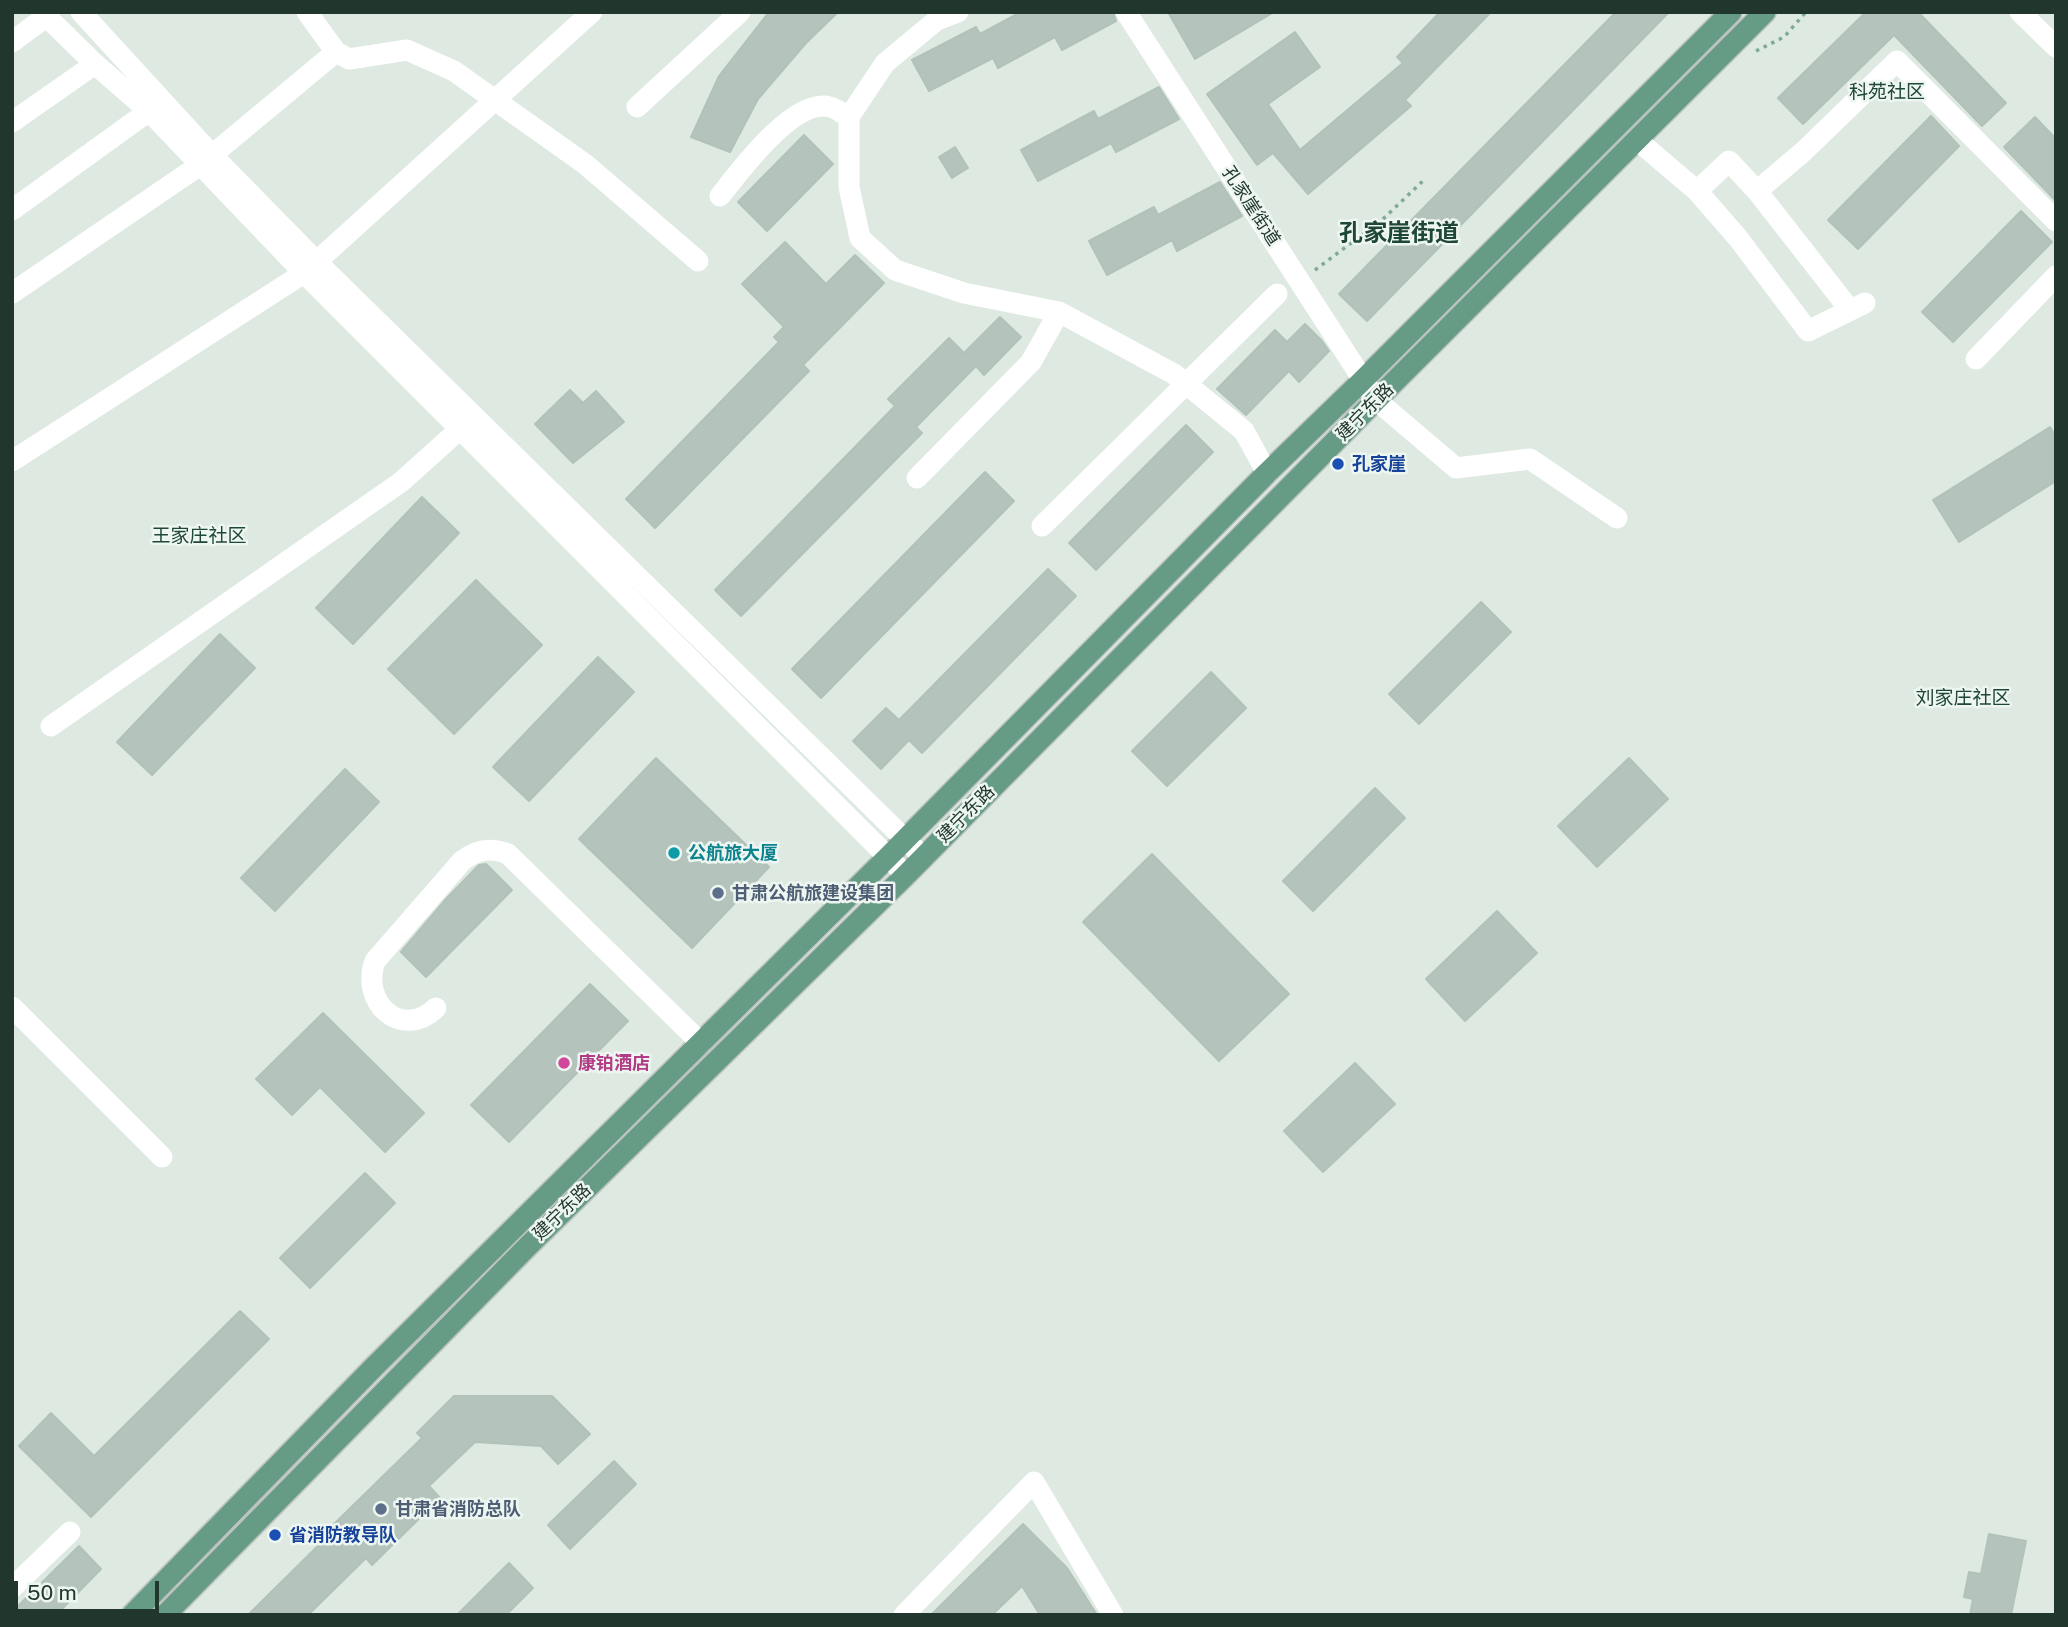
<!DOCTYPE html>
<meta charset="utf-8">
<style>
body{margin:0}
#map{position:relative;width:2068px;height:1627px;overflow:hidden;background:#dee9e2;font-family:"Public Sans",sans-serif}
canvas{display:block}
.frame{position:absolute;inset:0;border:14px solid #21372d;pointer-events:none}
.scale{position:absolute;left:14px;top:1581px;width:145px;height:32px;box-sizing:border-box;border:4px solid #21372d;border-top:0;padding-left:9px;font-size:21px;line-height:24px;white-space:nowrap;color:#21372d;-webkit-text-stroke:5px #eef6f1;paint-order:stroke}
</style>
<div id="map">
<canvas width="2068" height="1627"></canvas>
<div class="frame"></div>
<div class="scale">50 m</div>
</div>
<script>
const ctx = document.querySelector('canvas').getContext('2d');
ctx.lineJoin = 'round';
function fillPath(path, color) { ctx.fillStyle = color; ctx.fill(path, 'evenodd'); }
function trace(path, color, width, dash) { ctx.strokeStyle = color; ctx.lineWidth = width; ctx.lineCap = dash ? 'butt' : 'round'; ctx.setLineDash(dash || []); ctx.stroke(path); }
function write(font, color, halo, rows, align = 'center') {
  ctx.font = font + ' "Public Sans","Noto Sans SC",sans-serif'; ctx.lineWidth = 5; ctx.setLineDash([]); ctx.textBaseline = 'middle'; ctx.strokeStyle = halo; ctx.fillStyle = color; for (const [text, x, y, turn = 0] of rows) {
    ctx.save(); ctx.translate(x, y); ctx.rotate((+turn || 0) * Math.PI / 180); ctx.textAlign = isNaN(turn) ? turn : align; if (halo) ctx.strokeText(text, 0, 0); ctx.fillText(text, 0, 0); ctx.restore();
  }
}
const building = new Path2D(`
 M 769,12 L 838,12 L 806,43 L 758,99 L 730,152 L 691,137 L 719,76 Z
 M 1021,12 L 1113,12 L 1116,21 L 1062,50 L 1055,37 L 998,68 L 993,58 L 929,91 L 912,60 L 976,27 L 980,34 Z
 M 1168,12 L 1274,12 L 1195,59 Z
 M 1440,12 L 1491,12 L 1405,100 L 1411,106 L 1308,194 L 1273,153 L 1257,165 L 1207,94 L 1295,32 L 1320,67 L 1268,104 L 1300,150 L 1403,63 L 1397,57 Z
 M 1616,12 L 1669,12 L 1367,321 L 1339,294 Z
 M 1866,12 L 1918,12 L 2006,103 L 1982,126 L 1894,35 L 1803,124 L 1778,98 Z
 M 1159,87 L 1179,119 L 1116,152 L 1111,143 L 1038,181 L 1021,150 L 1094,111 L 1098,119 Z
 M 1931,116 L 1959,146 L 1858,249 L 1828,220 Z
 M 2035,117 L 2056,139 L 2056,201 L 2004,147 Z
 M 804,135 L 833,164 L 767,231 L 738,202 Z
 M 955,147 L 968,168 L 952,178 L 939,157 Z
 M 1220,182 L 1242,216 L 1177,251 L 1172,240 L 1107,275 L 1089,241 L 1154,207 L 1158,215 Z
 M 2021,211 L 2052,242 L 1953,342 L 1922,312 Z
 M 785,242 L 826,284 L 855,255 L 884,283 L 803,365 L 809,371 L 655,528 L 626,499 L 779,342 L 774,337 L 784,327 L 742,284 Z
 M 1000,317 L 1021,337 L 984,375 L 976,366 L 916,427 L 922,433 L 741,616 L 715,590 L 895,406 L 888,399 L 949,338 L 964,353 Z
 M 1305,324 L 1322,341 L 1329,351 L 1299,382 L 1289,371 L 1246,415 L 1217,389 L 1275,330 L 1287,342 Z
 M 570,390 L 583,403 L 596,391 L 624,422 L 573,463 L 535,424 Z
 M 1186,425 L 1213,452 L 1096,570 L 1069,543 Z
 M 2050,427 L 2056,437 L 2056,481 L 1959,542 L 1933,500 Z
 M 985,472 L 1014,501 L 821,698 L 792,669 Z
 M 422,497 L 459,533 L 353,644 L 316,608 Z
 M 1048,569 L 1076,596 L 922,753 L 909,740 L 881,769 L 853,741 L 886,708 L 899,720 Z
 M 476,580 L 542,645 L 454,734 L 388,669 Z
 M 1481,602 L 1511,632 L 1419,724 L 1389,694 Z
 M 220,634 L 255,668 L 152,775 L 117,742 Z
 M 598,657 L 634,692 L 529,801 L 493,767 Z
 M 1211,672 L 1246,708 L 1167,786 L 1132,751 Z
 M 656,758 L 769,867 L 692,948 L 579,839 Z
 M 1629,758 L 1668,799 L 1597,867 L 1558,826 Z
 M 345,769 L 379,802 L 275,911 L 241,878 Z
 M 1375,788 L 1405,818 L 1313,911 L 1283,881 Z
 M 1152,854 L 1289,994 L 1219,1061 L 1083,922 Z
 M 486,864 L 512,890 L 426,977 L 401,952 L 446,899 L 479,865 Z
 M 1497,911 L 1537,953 L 1465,1021 L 1426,979 Z
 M 590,984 L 628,1021 L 509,1142 L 471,1105 Z
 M 323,1013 L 424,1113 L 385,1152 L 320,1087 L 292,1115 L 256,1079 Z
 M 1355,1063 L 1395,1104 L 1323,1172 L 1284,1131 Z
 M 365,1173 L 395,1203 L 310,1288 L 280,1258 Z
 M 240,1311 L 269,1339 L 91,1517 L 19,1446 L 51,1413 L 94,1456 Z
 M 454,1396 L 552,1396 L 590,1434 L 558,1464 L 541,1446 L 475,1442 L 429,1486 L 440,1498 L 372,1565 L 366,1558 L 308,1615 L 248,1615 L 336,1528 L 333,1525 L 422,1438 L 417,1433 Z
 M 614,1461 L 636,1484 L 570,1549 L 548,1525 Z
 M 1023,1524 L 1067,1568 L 1097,1615 L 1040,1615 L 1022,1586 L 992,1615 L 931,1615 Z
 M 1989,1534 L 2026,1541 L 2011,1615 L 1970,1615 L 1973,1599 L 1964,1597 L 1969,1572 L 1981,1574 Z
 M 79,1546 L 101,1569 L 56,1615 L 12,1615 L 12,1612 Z
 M 509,1563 L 533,1588 L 506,1615 L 457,1615 Z`);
const path = new Path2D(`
 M 1756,51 L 1784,37 L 1806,12
 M 1315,270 L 1382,220 L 1426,178`);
const minor = new Path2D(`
 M 42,12 L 95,64 L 149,111 L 304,273 L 906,875
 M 81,12 L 212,155 L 316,261 L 923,857
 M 307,12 L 336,52
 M 958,12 L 937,20 L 885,63 L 849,117 L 849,187 L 860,238 L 895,270 L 964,293 L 1059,312 L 1174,374 L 1244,431 L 1267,473
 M 1126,12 L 1376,400 L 1456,468 L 1530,459 L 1617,518
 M 2020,12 L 2056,47
 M 12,42 L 47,16
 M 637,107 L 740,12
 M 12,122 L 95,64
 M 1637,140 L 1697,191 L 1738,238 L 1808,331 L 1865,303
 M 1697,191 L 1729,161 L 1757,191 L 1850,310
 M 1757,191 L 1804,151 L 1897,61 L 2056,221
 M 720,196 C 740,171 794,97 830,107 C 836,108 843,114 849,117
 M 12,210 L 149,111
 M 12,293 L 200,165 L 336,52 L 349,59 L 407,50 L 454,71 L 585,164 L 698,261
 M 1976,359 L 2056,276
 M 12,461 L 304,273 L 592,12
 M 917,478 L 1031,362 L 1059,312
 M 1042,526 L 1277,294
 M 51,726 L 401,482 L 460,429
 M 12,1007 L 162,1157
 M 436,1008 C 401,1041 360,1002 375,961 L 462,861 C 477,849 491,847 508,854 L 701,1043
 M 12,1588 L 70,1532
 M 904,1615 L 1034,1482 L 1113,1615`);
const major = new Path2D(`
 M 132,1615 L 374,1367 L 888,857 L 1267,473 L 1362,381 L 1731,12
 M 165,1615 L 527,1247 L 906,875 L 1376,400 L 1765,12`);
const markers = [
 [1338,464,7,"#1a4fb4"],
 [674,853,7,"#0f9aa8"],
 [718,893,7,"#5c6f8a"],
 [564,1063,7,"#d1479c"],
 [381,1509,7,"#5c6f8a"],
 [275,1535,7,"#1a4fb4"]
];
const streetNames = [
 ["孔家崖街道",1251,206,57],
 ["建宁东路",1365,412,-45],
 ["建宁东路",966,814,-45],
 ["建宁东路",562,1212,-44]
];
const transitNames = [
 ["孔家崖",1352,464],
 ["省消防教导队",289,1535]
];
const cultureNames = [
 ["公航旅大厦",688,853]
];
const serviceNames = [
 ["甘肃公航旅建设集团",732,893],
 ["甘肃省消防总队",395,1509]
];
const hotelNames = [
 ["康铂酒店",578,1063]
];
const neighbourhoodNames = [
 ["科苑社区",1887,92],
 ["王家庄社区",199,536],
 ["刘家庄社区",1963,698]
];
const districtNames = [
 ["孔家崖街道",1399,234]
];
fillPath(building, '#b4c3bb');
trace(building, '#b1c2b8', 2);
trace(major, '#bcc3c0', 24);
trace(path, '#81aa96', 3.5, [3.5, 5]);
trace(minor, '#fff', 21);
trace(major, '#669b85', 21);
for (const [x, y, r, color] of markers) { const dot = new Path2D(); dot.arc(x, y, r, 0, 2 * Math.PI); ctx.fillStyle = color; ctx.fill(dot); trace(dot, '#eef6f1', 2.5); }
write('18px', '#21372d', '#eef6f1', streetNames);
write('bold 18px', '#164399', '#eef6f1', transitNames, 'left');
write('bold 18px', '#0d838f', '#eef6f1', cultureNames, 'left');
write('bold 18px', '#4e5e75', '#eef6f1', serviceNames, 'left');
write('bold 18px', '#b23c85', '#eef6f1', hotelNames, 'left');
write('19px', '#1f4737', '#eef6f1', neighbourhoodNames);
write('bold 24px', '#1f4737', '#eef6f1', districtNames);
</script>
